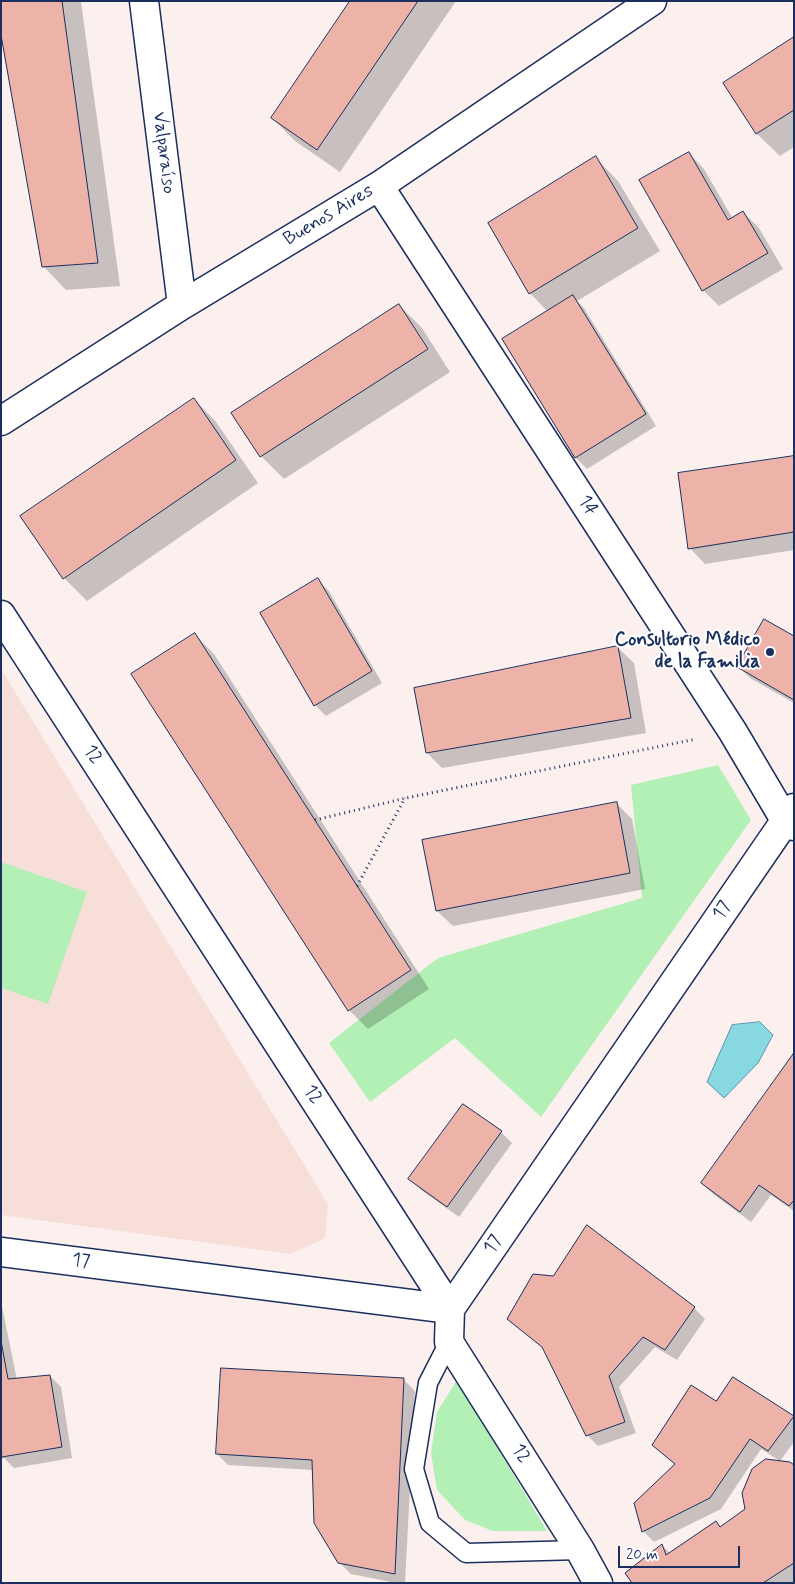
<!DOCTYPE html>
<meta charset="utf-8">
<style>
body{margin:0}
#map{position:relative;width:795px;height:1584px;overflow:hidden;background:#fbf0ee;font-family:Mynerve,sans-serif}
canvas{display:block}
.frame{position:absolute;inset:0;border:2px solid #1b2f5e;pointer-events:none}
.scale{position:absolute;left:618px;top:1546px;width:122px;height:22px;box-sizing:border-box;border:2px solid #1b2f5e;border-top:0;padding-left:6px;font-size:15px;line-height:18px;white-space:nowrap;color:#1b2f5e;-webkit-text-stroke:4px #fff;paint-order:stroke}
</style>
<div id="map">
<canvas width="795" height="1584"></canvas>
<div class="frame"></div>
<div class="scale">20 m</div>
</div>
<script>
const ctx = document.querySelector('canvas').getContext('2d');
ctx.lineJoin = 'round';
function fillPath(path, color) { ctx.fillStyle = color; ctx.fill(path, 'evenodd'); }
function trace(path, color, width, dash) { ctx.strokeStyle = color; ctx.lineWidth = width; ctx.lineCap = dash ? 'butt' : 'round'; ctx.setLineDash(dash || []); ctx.stroke(path); }
function write(font, color, halo, rows, align = 'center') {
  ctx.font = font + ' Mynerve,sans-serif'; ctx.lineWidth = 4; ctx.setLineDash([]); ctx.textBaseline = 'middle'; ctx.strokeStyle = halo; ctx.fillStyle = color; for (const [text, x, y, turn = 0] of rows) {
    ctx.save(); ctx.translate(x, y); ctx.rotate((+turn || 0) * Math.PI / 180); ctx.textAlign = isNaN(turn) ? turn : align; if (halo) ctx.strokeText(text, 0, 0); ctx.fillText(text, 0, 0); ctx.restore();
  }
}
const built = new Path2D(`
 M 1,669 L 328,1204 L 325,1238 L 291,1254 L 1,1215 Z`);
const green = new Path2D(`
 M 718,765 L 751,820 L 541,1117 L 455,1038 L 370,1102 L 329,1043 L 438,958 L 642,898 L 631,785 Z
 M 1,862 L 87,892 L 48,1004 L 1,988 Z
 M 457,1380 L 547,1531 L 493,1531 L 465,1520 L 437,1490 L 431,1453 L 437,1412 Z`);
const water = new Path2D(`
 M 760,1022 L 773,1035 L 758,1063 L 724,1098 L 707,1082 L 732,1025 Z`);
const shadow = new Path2D(`
 M 1,1 L 81,2 L 120,286 L 66,290 L 44,267 Z
 M 352,1 L 456,1 L 340,172 L 295,141 L 272,118 Z
 M 794,39 L 794,147 L 780,156 L 757,134 L 725,84 Z
 M 689,153 L 704,169 L 733,219 L 743,212 L 759,228 L 783,269 L 719,306 L 703,290 L 641,181 Z
 M 596,158 L 618,181 L 660,251 L 577,301 L 584,308 L 656,426 L 587,469 L 576,458 L 504,339 L 548,312 L 530,293 Z
 M 399,305 L 422,328 L 450,372 L 284,479 L 261,456 Z
 M 194,399 L 216,422 L 258,483 L 87,601 L 64,578 Z
 M 794,457 L 794,550 L 705,564 L 690,548 Z
 M 318,580 L 329,591 L 382,683 L 326,716 L 315,705 Z
 M 195,635 L 214,654 L 429,989 L 368,1029 L 349,1010 Z
 M 794,638 L 794,703 L 750,678 L 739,667 Z
 M 618,648 L 634,663 L 646,733 L 442,768 L 427,753 Z
 M 617,804 L 632,819 L 645,889 L 453,926 L 437,911 Z
 M 794,1055 L 794,1211 L 771,1195 L 751,1222 L 713,1194 L 702,1183 Z
 M 501,1132 L 512,1143 L 459,1217 L 421,1190 L 410,1179 Z
 M 1,1301 L 17,1380 L 50,1376 L 61,1387 L 72,1458 L 14,1468 L 4,1458 L 1,1459 Z
 M 694,1308 L 705,1319 L 677,1360 L 655,1347 L 619,1387 L 636,1433 L 598,1446 L 587,1435 L 545,1350 L 509,1318 Z
 M 734,1378 L 794,1418 L 794,1442 L 780,1461 L 761,1449 L 721,1509 L 654,1542 L 643,1531 L 676,1465 L 653,1445 L 716,1403 Z
 M 404,1380 L 415,1391 L 405,1583 L 396,1583 L 351,1574 L 339,1562 L 313,1470 L 228,1465 L 217,1454 Z
 M 794,1467 L 794,1581 L 791,1583 L 634,1583 L 662,1545 L 670,1553 L 721,1528 L 746,1510 Z`);
const building = new Path2D(`
 M 1,1 L 62,1 L 98,263 L 42,267 L 1,35 Z
 M 350,1 L 418,1 L 317,150 L 271,118 Z
 M 794,37 L 794,110 L 756,134 L 723,83 Z
 M 689,152 L 728,220 L 743,211 L 768,253 L 702,291 L 639,180 Z
 M 596,156 L 638,228 L 529,294 L 488,223 Z
 M 573,295 L 646,414 L 575,458 L 502,339 Z
 M 399,304 L 428,349 L 260,457 L 231,413 Z
 M 194,398 L 236,460 L 63,579 L 20,516 Z
 M 794,456 L 794,532 L 688,549 L 678,473 Z
 M 318,578 L 372,671 L 314,706 L 260,613 Z
 M 764,619 L 794,636 L 794,700 L 737,667 Z
 M 195,633 L 411,970 L 348,1011 L 131,674 Z
 M 618,646 L 631,718 L 426,753 L 414,688 Z
 M 617,802 L 630,873 L 436,911 L 422,840 Z
 M 794,1053 L 794,1200 L 789,1206 L 759,1185 L 740,1212 L 701,1183 Z
 M 463,1104 L 502,1131 L 447,1207 L 408,1179 Z
 M 587,1225 L 695,1307 L 665,1350 L 643,1337 L 609,1376 L 625,1422 L 586,1436 L 542,1347 L 507,1319 L 533,1274 L 553,1276 Z
 M 1,1341 L 8,1379 L 50,1375 L 62,1447 L 2,1457 Z
 M 221,1368 L 404,1378 L 395,1574 L 338,1563 L 314,1523 L 312,1460 L 216,1454 Z
 M 733,1377 L 794,1416 L 768,1451 L 750,1439 L 710,1498 L 642,1532 L 634,1503 L 675,1464 L 652,1445 L 691,1385 L 716,1401 Z
 M 766,1459 L 790,1462 L 794,1465 L 794,1563 L 763,1583 L 632,1583 L 625,1573 L 662,1544 L 666,1555 L 716,1521 L 720,1527 L 745,1509 L 742,1493 L 752,1469 Z`);
const path = new Path2D(`
 M 315,820 L 406,798 L 696,739
 M 357,886 L 405,798`);
const lane = new Path2D(`
 M 449,1342 L 428,1383 L 414,1469 L 430,1523 L 466,1553 L 580,1550`);
const street = new Path2D(`
 M 144,1 L 182,305
 M 379,186 L 733,732 L 785,820 L 794,826
 M 1,421 L 182,305 L 379,186 L 652,1
 M 1,615 L 450,1309 L 449,1342 L 580,1550 L 598,1583
 M 1,1252 L 450,1309 L 794,808`);
const markers = [
 [770,652,5,"#1b2f5e"]
];
const streetNames = [
 ["Valparaíso",163,153,83],
 ["Buenos Aires",329,216,-31],
 ["14",587,506,57],
 ["12",92,755,57],
 ["17",723,911,-56],
 ["12",312,1095,57],
 ["17",494,1245,-56],
 ["17",81,1262,7],
 ["12",520,1454,58]
];
const poiNames = [
 ["Consultorio Médico",760,641],
 ["de la Familia",760,663]
];
fillPath(built, '#f7ded9');
fillPath(green, '#b2f0b6');
fillPath(water, '#87d8e0');
trace(water, '#5c94ac', 1);
fillPath(shadow, '#0003');
fillPath(building, '#edb3a9');
trace(building, '#1b2f5e', 1);
trace(lane, '#1b2f5e', 21);
trace(street, '#1b2f5e', 31);
trace(path, '#1b2f5e', 3, [1, 4]);
trace(lane, '#fff', 18);
trace(street, '#fff', 28);
for (const [x, y, r, color] of markers) { const dot = new Path2D(); dot.arc(x, y, r, 0, 2 * Math.PI); ctx.fillStyle = color; ctx.fill(dot); trace(dot, '#fff', 2); }
write('19px', '#1b2f5e', '#fff', streetNames);
write('bold 19px', '#1b2f5e', '#fff', poiNames, 'right');
</script>
